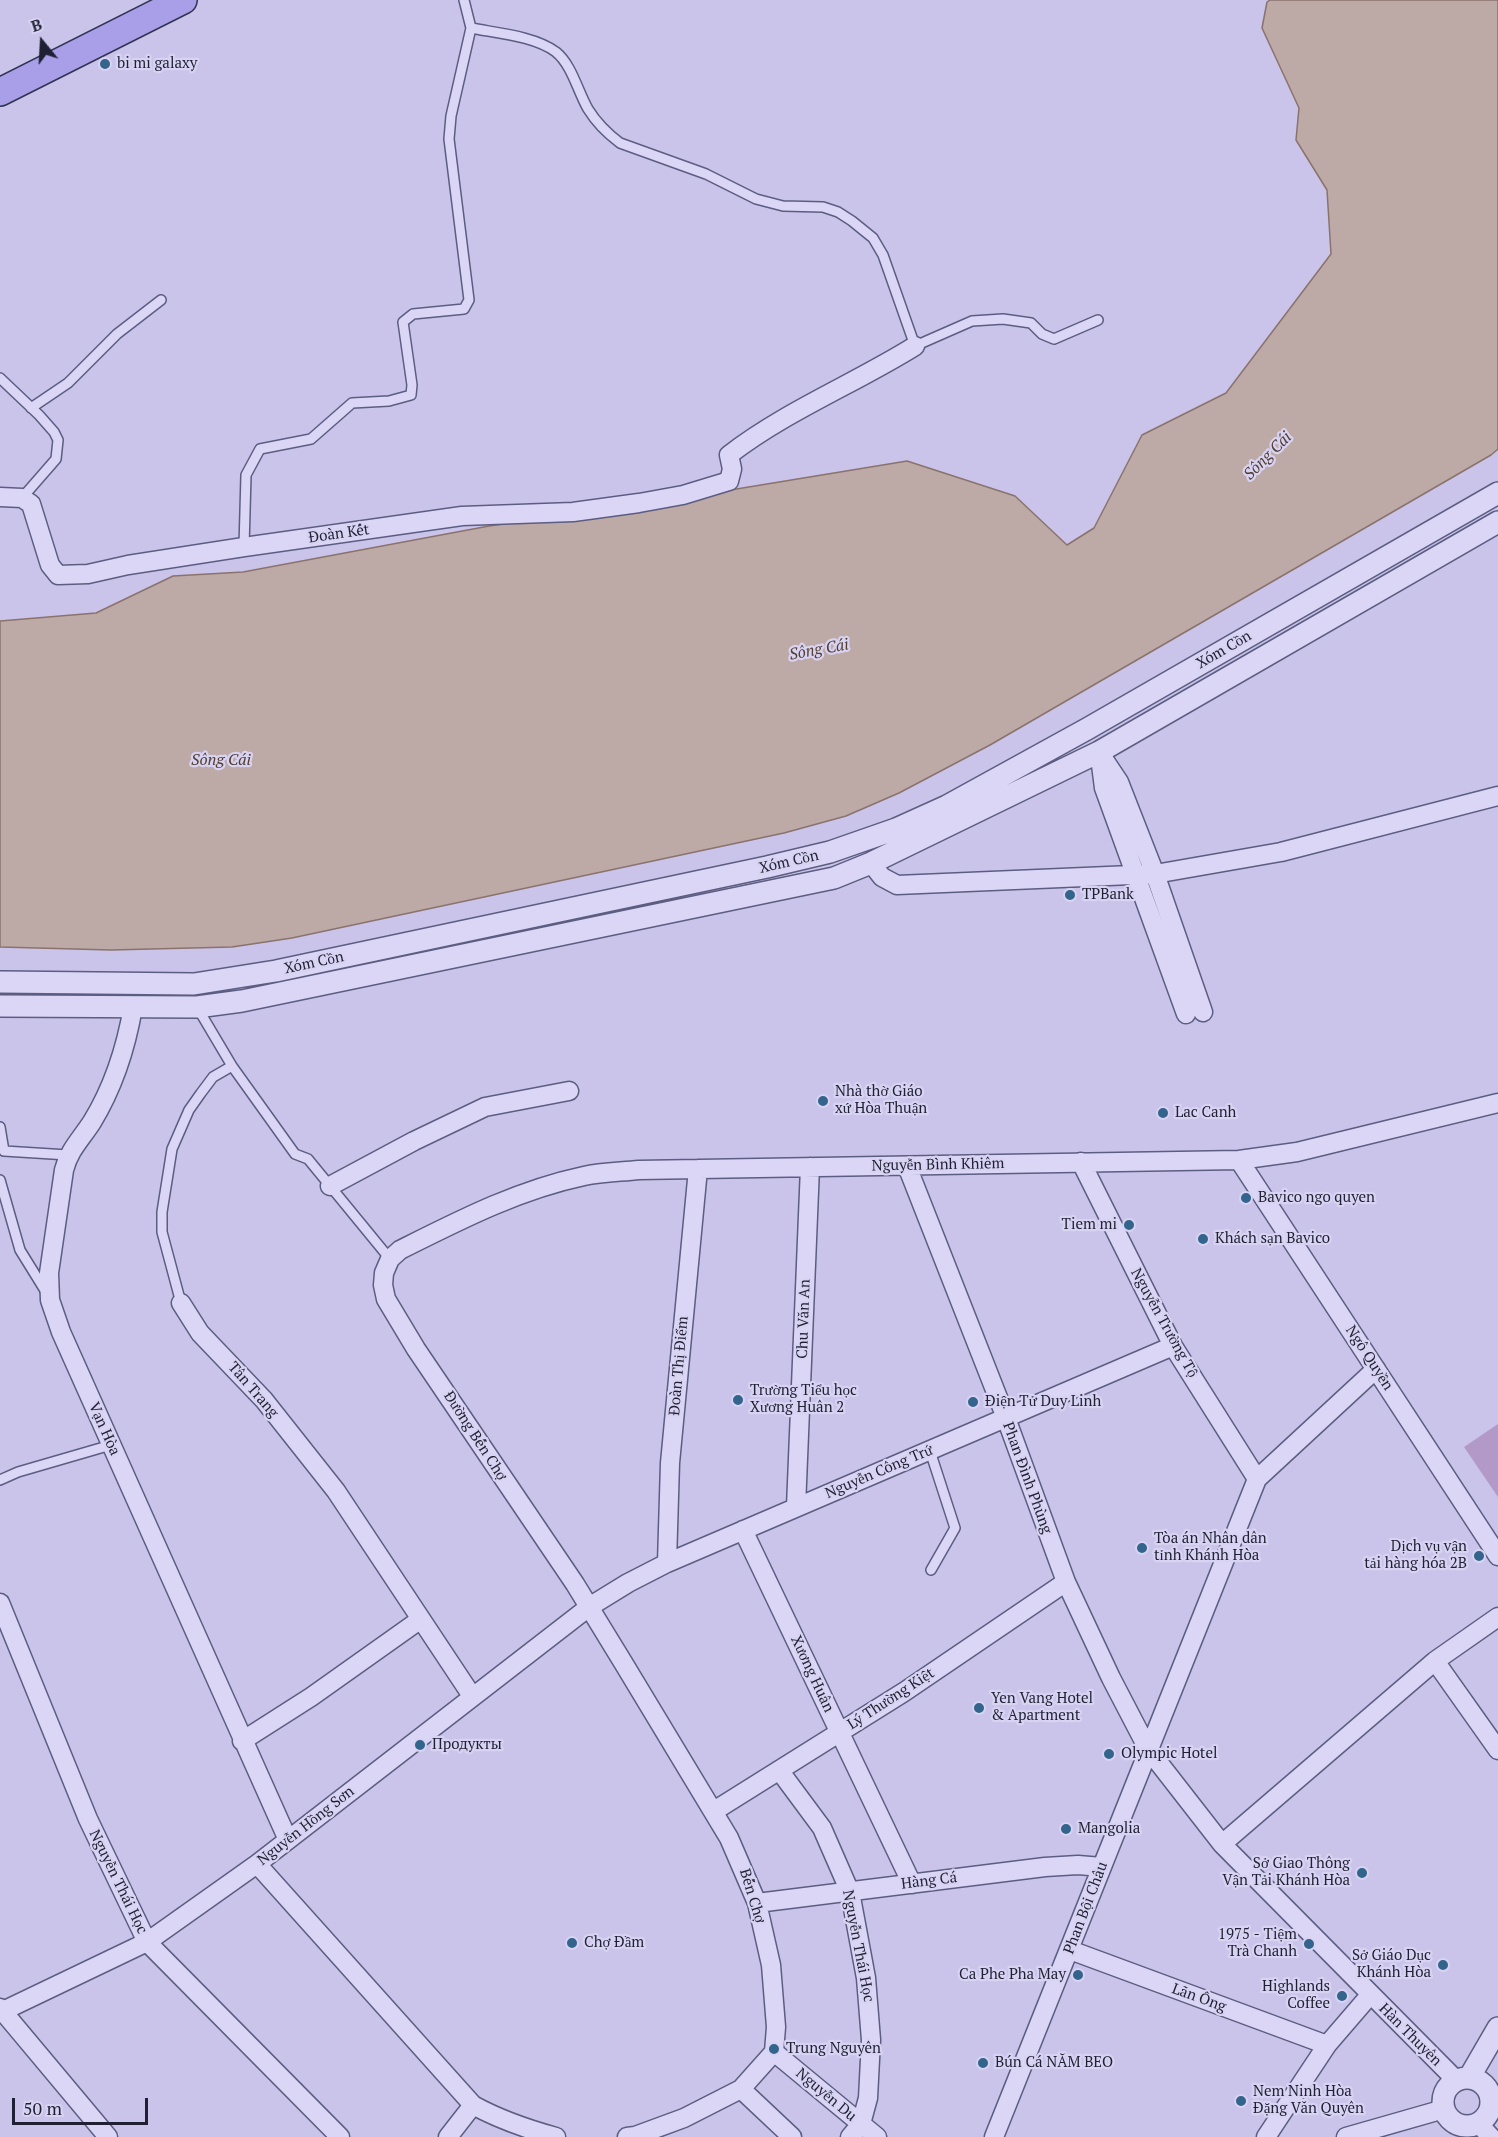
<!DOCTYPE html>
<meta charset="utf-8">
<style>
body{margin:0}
#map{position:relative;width:1498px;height:2137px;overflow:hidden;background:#cac4ea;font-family:"PT Serif",serif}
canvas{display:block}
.north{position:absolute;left:12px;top:12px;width:60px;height:60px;-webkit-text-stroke:4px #d8d3f2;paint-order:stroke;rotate:342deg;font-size:16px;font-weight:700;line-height:24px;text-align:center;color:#1f2034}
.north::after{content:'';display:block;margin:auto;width:21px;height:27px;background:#1f2034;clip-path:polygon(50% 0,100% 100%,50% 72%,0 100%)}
.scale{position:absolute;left:12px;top:2098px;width:136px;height:27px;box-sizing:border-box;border:3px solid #1f2034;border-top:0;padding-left:8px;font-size:18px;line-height:21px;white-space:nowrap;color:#1f2034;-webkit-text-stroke:4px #d8d3f2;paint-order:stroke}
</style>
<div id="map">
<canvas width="1498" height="2137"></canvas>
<div class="north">B</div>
<div class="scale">50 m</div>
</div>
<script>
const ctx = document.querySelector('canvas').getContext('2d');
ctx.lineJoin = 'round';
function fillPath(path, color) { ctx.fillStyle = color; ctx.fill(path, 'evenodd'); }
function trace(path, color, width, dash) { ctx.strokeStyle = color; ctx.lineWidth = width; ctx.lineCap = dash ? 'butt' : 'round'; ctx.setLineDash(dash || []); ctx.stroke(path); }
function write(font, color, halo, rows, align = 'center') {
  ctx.font = font + ' "PT Serif",serif'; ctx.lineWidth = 4.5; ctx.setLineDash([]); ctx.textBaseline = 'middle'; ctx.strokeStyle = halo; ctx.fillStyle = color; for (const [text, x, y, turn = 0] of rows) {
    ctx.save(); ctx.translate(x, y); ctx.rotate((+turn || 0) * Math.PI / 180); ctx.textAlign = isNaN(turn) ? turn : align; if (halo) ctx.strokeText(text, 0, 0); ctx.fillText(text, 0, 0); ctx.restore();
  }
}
const green = new Path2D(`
 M 1498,1424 L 1498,1497 L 1464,1447 Z`);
const water = new Path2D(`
 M 1270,0 L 1498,0 L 1498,449 L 1491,455 L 990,745 L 899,793 L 846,816 L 784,833 L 292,938 L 232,947 L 111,950 L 0,947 L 0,621 L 96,613 L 173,576 L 243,572 L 489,526 L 639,505 L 907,461 L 1015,496 L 1067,545 L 1094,528 L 1142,435 L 1226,393 L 1331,254 L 1327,190 L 1296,140 L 1299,108 L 1262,28 L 1267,2 Z`);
const service = new Path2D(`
 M 464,0 L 471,28 C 496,33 535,36 556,52 C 572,65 578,92 588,109 C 596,122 608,134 620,143 L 706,174 L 756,199 L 783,206 L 823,207 L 838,212 L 852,221 L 873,238 L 883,255 L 915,346 L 972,321 L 1003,319 L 1031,323 L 1042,334 L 1054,339 L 1098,320
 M 0,378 L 39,415 L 54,432 L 58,440 L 56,459 L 22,498
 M 31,408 L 68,383 L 117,334 L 161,300
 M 244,547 L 246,475 L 260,449 L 311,439 L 352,403 L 389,401 L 411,395 L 412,385 L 403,322 L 413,314 L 464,309 L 469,300 L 449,139 L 451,116 L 471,28
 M 197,1007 L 232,1066 L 295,1154 L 308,1159 L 390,1259
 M 0,1127 L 4,1151 L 68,1155
 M 0,1180 L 20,1250 L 46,1292
 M 181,1303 L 162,1232 L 162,1212 L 172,1149 L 189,1110 L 201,1093 L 213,1077 L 232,1066
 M 930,1451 L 955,1528 L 931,1570
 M 0,1480 L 18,1472 L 111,1445`);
const minor = new Path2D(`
 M 0,497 L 22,498 L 31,504 L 50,565 L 58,575 L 88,574 L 128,565 L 244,547 L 462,516 L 573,512 L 639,503 L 683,495 L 729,481 L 732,469 L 729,455 C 786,411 854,384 915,346
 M 1099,752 L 1119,782 L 1155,874 L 1203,1012
 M 1100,757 L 1104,788 L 1186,1014
 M 871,863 L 882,877 L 897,885 L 1155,874 L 1281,852 L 1498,796
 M 133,1007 C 126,1048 114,1086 92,1122 C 81,1139 69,1150 64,1170 L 49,1273 L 50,1300 L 61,1332 L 288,1840
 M 1239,1160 L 1498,1556
 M 1081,1162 L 1173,1346 L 1257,1479
 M 907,1166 L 1006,1418 L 1066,1582 L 1111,1678 L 1148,1749 L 1222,1844 L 1456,2080
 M 330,1186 L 414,1141 L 485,1107 L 569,1091
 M 181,1303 L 200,1333 L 264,1400 L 336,1491 L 472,1696
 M 796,1507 L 810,1167
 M 743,1530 L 912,1884
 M 667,1563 L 670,1463 L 698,1169
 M 0,1603 L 88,1819 L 147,1942 L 340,2137
 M 1435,1661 L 1498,1617
 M 242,1741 L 311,1697 L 421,1619
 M 779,1770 L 822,1828 L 850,1892 L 866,1978 L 871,2040 L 868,2098 L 861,2124 L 850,2137
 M 714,1811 L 904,1692 L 1066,1582
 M 1222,1844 L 1435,1661 L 1498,1750
 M 257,1864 L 473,2105 C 500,2120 527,2129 556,2137
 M 757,1903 L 1045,1867 L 1078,1865 L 1102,1867
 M 1070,1950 L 1327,2045
 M 0,2008 L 108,2137
 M 3,2011 L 147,1942 L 257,1864 L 589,1607 L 628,1583 L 667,1563 L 1173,1346
 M 774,2052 L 877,2137
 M 741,2089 L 792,2137
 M 1478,2123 L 1491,2137
 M 448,2137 L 473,2105
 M 627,2137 L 635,2136 L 684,2118 L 741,2089 L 774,2052 L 776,2027 L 771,1965 L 757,1903 L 729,1838 L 624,1664 L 575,1584 L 416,1349 L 386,1299 L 383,1285 L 384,1273 L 390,1259 L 400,1250 C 460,1220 518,1190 584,1176 C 602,1172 621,1172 639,1170 L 1239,1160 L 1297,1152 L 1498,1103
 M 994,2137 L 1257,1479 L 1376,1369
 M 1266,2137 L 1327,2045 L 1370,1995
 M 1346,2137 L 1444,2109`);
const tertiary = new Path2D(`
 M 0,982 L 194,984 L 276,971 L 767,867 L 830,852 L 896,829 L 947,806 L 1087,729 L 1498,493
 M 0,1006 L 197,1007 L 242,1001 L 834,878 L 871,863 L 1099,752 L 1498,522
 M1443 2102a24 24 0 1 1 48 0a24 24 0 1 1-48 0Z
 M 1469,2078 L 1498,2028`);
const primary = new Path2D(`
 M 0,92 L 183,0`);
const markers = [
 [105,64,6,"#32648c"],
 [1070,895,6,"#32648c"],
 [823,1101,6,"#32648c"],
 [1163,1113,6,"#32648c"],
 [1246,1198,6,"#32648c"],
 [1129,1225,6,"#32648c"],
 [1203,1239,6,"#32648c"],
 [738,1400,6,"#32648c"],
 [973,1402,6,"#32648c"],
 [1142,1548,6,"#32648c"],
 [1479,1556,6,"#32648c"],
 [979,1708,6,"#32648c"],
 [420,1745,6,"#32648c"],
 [1109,1754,6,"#32648c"],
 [1066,1829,6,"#32648c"],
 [1362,1873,6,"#32648c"],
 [572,1943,6,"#32648c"],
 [1309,1944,6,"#32648c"],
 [1443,1965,6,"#32648c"],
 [1078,1975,6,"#32648c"],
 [1342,1996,6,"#32648c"],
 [774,2049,6,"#32648c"],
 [983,2063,6,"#32648c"],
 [1241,2101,6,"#32648c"]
];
const poiNames = [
 ["bi mi galaxy",117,64],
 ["TPBank",1082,895],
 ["Nhà thờ Giáo",835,1092],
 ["xứ Hòa Thuận",835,1109],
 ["Lac Canh",1175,1113],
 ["Bavico ngo quyen",1258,1198],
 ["Tiem mi",1117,1225,"right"],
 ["Khách sạn Bavico",1215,1239],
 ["Trường Tiểu học",750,1391],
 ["Xương Huân 2",750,1408],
 ["Điện Tử Duy Linh",985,1402],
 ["Tòa án Nhân dân",1154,1539],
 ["tỉnh Khánh Hòa",1154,1556],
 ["Dịch vụ vận",1467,1547,"right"],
 ["tải hàng hóa 2B",1467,1564,"right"],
 ["Yen Vang Hotel",991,1699],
 ["& Apartment",991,1716],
 ["Продукты",432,1745],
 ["Olympic Hotel",1121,1754],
 ["Mangolia",1078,1829],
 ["Sở Giao Thông",1350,1864,"right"],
 ["Vận Tải Khánh Hòa",1350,1881,"right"],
 ["1975 - Tiệm",1297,1935,"right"],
 ["Trà Chanh",1297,1952,"right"],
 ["Chợ Đầm",584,1943],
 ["Sở Giáo Dục",1431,1956,"right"],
 ["Khánh Hòa",1431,1973,"right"],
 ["Ca Phe Pha May",1066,1975,"right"],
 ["Highlands",1330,1987,"right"],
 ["Coffee",1330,2004,"right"],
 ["Trung Nguyên",786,2049],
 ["Bún Cá NĂM BEO",995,2063],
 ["Nem Ninh Hòa",1253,2092],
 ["Đặng Văn Quyên",1253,2109]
];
const streetNames = [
 ["Đoàn Kết",339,534,-8],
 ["Xóm Cồn",1224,650,-30],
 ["Xóm Cồn",789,862,-13],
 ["Xóm Cồn",314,963,-12],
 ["Nguyễn Bình Khiêm",938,1165,-1],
 ["Chu Văn An",804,1319,-88],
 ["Nguyễn Trường Tộ",1164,1323,61],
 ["Ngô Quyền",1369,1358,57],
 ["Đoàn Thị Điểm",679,1366,-85],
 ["Tân Trang",253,1390,49],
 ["Vạn Hòa",104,1429,66],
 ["Đường Bến Chợ",475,1436,57],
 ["Nguyễn Công Trứ",879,1472,-23],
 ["Phan Đình Phùng",1027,1478,70],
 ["Xương Huân",812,1674,65],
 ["Lý Thường Kiệt",891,1699,-33],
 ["Nguyễn Hồng Sơn",306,1826,-38],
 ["Hàng Cá",929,1881,-7],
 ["Nguyễn Thái Học",118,1882,64],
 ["Bến Chợ",752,1896,73],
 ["Phan Bội Châu",1086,1908,-69],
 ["Nguyễn Thái Học",858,1946,79],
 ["Lãn Ông",1199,1998,20],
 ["Hàn Thuyên",1410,2035,45],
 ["Nguyễn Du",826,2095,40]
];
const waterNames = [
 ["Sông Cái",1268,456,-45],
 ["Sông Cái",819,650,-10],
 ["Sông Cái",221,760]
];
fillPath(green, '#b399c7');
fillPath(water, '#bda9a6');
trace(water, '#8a736d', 1.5);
trace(service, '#5c5d82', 12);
trace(minor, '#5c5d82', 21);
trace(tertiary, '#5c5d82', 24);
trace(primary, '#303351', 30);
trace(service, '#dbd6f5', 9);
trace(minor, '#dbd6f5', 18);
trace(tertiary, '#dbd6f5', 21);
trace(primary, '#a99fe9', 27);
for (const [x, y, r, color] of markers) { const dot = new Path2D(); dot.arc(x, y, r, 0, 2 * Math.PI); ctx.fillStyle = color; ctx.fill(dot); trace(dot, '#d8d3f2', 2); }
write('15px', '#1f2034', '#d8d3f2', poiNames, 'left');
write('15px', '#1f2034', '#d8d3f2', streetNames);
write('italic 16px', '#523d2f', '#d8d3f2', waterNames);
</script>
